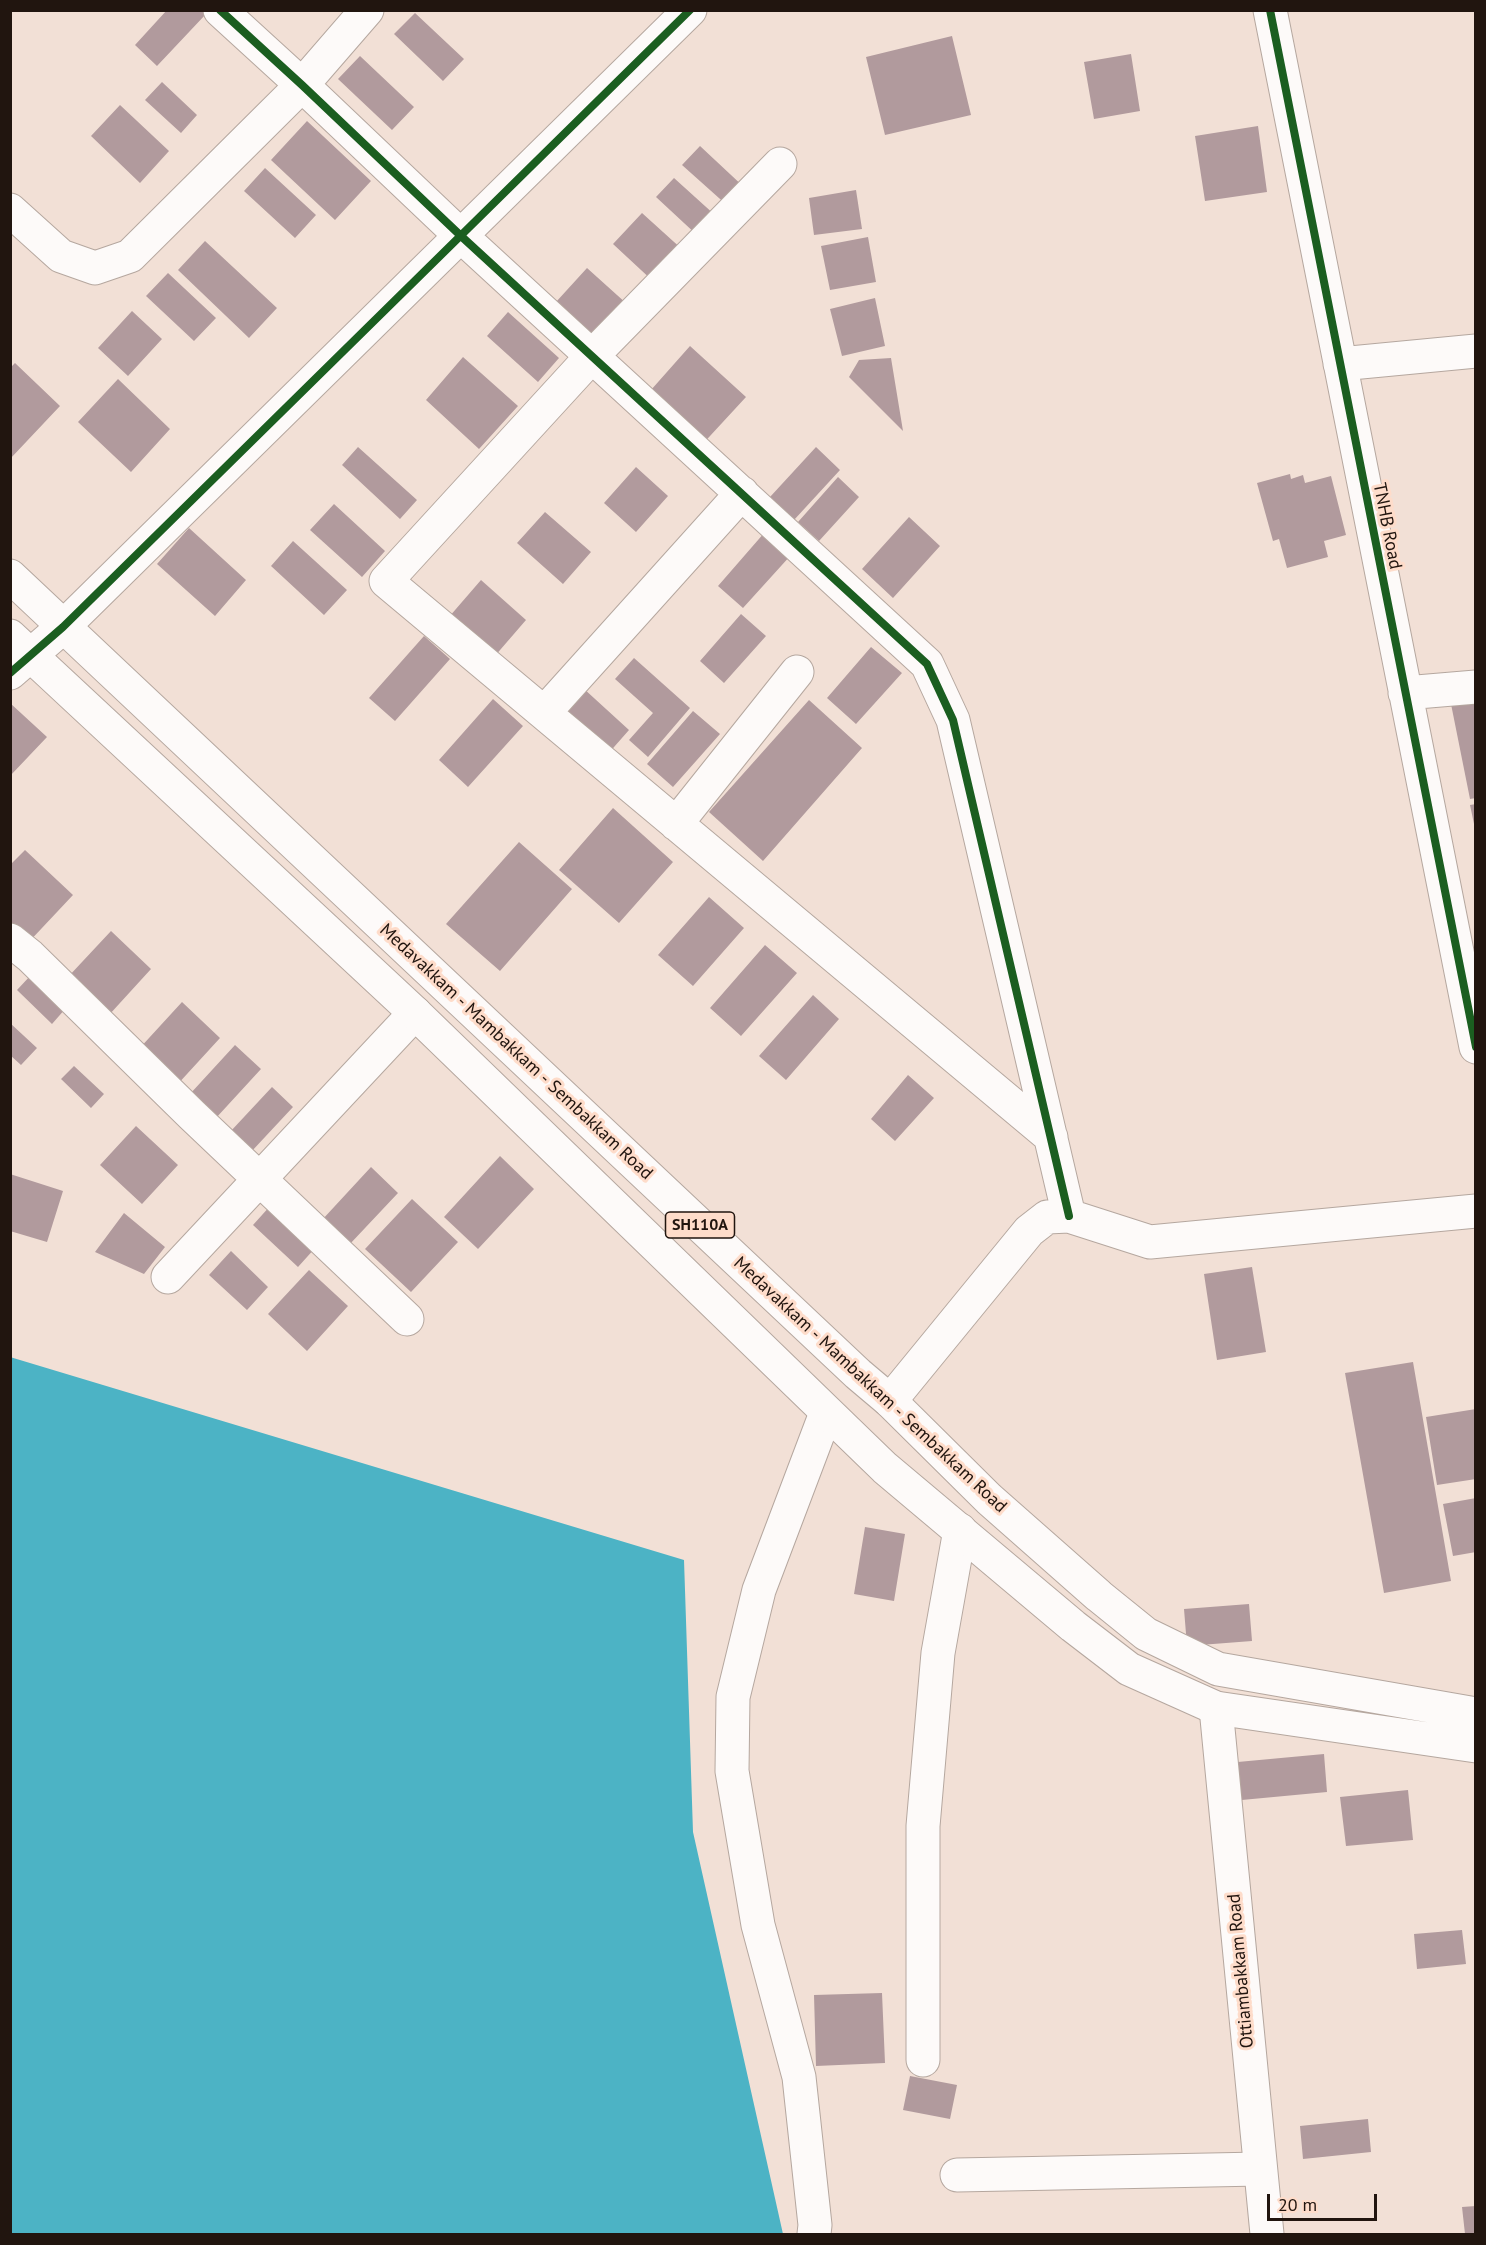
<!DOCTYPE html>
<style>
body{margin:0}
#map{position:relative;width:1486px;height:2245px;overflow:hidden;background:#f2e0d6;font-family:"PT Sans",sans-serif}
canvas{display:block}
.frame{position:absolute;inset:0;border:12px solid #21150f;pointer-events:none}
.scale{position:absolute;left:1267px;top:2194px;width:110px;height:27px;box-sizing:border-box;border:3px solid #21150f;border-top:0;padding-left:8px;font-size:18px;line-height:21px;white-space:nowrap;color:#21150f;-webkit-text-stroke:4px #fedcca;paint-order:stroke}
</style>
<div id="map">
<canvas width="1486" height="2245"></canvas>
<div class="frame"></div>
<div class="scale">20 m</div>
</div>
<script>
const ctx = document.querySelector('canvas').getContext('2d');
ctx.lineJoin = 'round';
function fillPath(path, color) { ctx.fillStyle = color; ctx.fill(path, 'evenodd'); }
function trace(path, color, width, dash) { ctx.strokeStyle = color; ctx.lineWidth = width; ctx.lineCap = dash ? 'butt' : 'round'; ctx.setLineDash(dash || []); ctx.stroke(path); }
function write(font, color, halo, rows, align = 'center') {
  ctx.font = font + ' "PT Sans",sans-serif'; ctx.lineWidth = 6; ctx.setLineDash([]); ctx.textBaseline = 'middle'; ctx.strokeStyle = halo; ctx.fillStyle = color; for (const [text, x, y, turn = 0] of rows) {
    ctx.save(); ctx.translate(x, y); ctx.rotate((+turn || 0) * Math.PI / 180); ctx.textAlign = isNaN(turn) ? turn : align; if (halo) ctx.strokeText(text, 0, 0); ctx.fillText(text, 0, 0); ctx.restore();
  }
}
const water = new Path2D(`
 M 10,1357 L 684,1560 L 693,1832 L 783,2234 L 11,2234 Z`);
const building = new Path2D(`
 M 167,10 L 203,10 L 206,14 L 157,66 L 135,45 Z
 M 415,13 L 464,59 L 443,81 L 394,34 Z
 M 952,36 L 971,115 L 885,135 L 866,57 Z
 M 1131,54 L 1140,111 L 1094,119 L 1084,62 Z
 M 360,56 L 414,107 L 392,130 L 338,79 Z
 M 162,82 L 197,115 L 181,133 L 145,100 Z
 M 120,105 L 169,151 L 140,183 L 91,136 Z
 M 307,121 L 371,181 L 335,220 L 271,160 Z
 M 1258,126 L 1267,192 L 1205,201 L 1195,136 Z
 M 700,146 L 746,189 L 729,207 L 682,165 Z
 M 265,168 L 316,215 L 295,238 L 244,191 Z
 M 674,178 L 716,216 L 698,236 L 656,197 Z
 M 856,190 L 862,229 L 814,235 L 809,198 Z
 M 642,213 L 684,251 L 655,283 L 613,244 Z
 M 868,237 L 876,282 L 830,290 L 821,246 Z
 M 205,241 L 277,308 L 249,338 L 178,270 Z
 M 587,268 L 627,304 L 595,339 L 556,302 Z
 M 168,273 L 216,318 L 194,341 L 146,296 Z
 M 875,298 L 885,346 L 842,356 L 830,309 Z
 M 132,311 L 162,339 L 128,376 L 98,348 Z
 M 508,312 L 559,358 L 538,382 L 487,336 Z
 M 690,346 L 746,397 L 698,449 L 643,399 Z
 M 463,357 L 518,406 L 479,449 L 426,400 Z
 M 891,358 L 903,431 L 849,377 L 859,360 Z
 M 15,363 L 60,406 L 10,459 L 10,368 Z
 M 118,379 L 170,429 L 131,472 L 78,422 Z
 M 358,447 L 417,500 L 400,519 L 342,465 Z
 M 816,447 L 840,470 L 794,520 L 770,497 Z
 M 636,467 L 668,496 L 636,532 L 604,503 Z
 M 1290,474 L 1291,479 L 1303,475 L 1305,483 L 1331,476 L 1346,535 L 1324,541 L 1328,557 L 1287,568 L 1279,539 L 1273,541 L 1257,483 Z
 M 838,477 L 859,497 L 819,541 L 798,522 Z
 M 334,504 L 385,551 L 362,577 L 310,530 Z
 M 545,512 L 591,552 L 563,584 L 517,543 Z
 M 909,517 L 940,546 L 893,598 L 862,569 Z
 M 189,528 L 246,580 L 215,616 L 157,564 Z
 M 765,532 L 791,555 L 743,608 L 718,586 Z
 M 293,541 L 347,590 L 324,615 L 271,566 Z
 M 481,580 L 526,620 L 494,657 L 449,617 Z
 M 741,614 L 766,636 L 724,683 L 700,661 Z
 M 424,636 L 450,659 L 395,721 L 369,698 Z
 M 871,647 L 902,673 L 856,724 L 827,698 Z
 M 634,658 L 690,708 L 648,757 L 629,740 L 653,713 L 615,679 Z
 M 583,688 L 629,730 L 607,755 L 561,713 Z
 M 493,699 L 523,726 L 468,787 L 439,760 Z
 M 809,700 L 862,748 L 763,861 L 709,812 Z
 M 1476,700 L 1476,798 L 1470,799 L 1451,704 Z
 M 10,703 L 47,737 L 10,776 Z
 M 693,711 L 720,734 L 673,787 L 647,764 Z
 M 1476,804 L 1476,824 L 1474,824 L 1470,805 Z
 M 613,808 L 673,862 L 619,923 L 559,870 Z
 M 519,842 L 572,889 L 500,971 L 446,924 Z
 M 25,850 L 73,895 L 26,945 L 10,931 L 10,865 Z
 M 709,897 L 744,928 L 693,986 L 658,955 Z
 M 111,931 L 151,969 L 109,1015 L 68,977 Z
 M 765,945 L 797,973 L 741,1036 L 710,1008 Z
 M 31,975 L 66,1008 L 52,1024 L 17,990 Z
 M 813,995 L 839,1019 L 786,1080 L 759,1056 Z
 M 182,1002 L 220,1038 L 176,1086 L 138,1050 Z
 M 10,1023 L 37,1048 L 21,1065 L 10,1055 Z
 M 235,1045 L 261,1069 L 216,1118 L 190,1094 Z
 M 74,1066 L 104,1094 L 91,1108 L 61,1079 Z
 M 908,1075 L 934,1098 L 895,1141 L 871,1119 Z
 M 272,1087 L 293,1107 L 251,1152 L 230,1132 Z
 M 136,1126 L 178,1165 L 142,1204 L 100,1165 Z
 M 500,1156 L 534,1189 L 478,1249 L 444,1217 Z
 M 371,1167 L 398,1193 L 349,1245 L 322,1220 Z
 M 10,1174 L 63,1191 L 47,1242 L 10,1231 Z
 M 412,1199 L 458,1242 L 411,1292 L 365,1249 Z
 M 271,1205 L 316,1247 L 298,1267 L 253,1225 Z
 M 124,1213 L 165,1247 L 144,1274 L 95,1252 Z
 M 231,1251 L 268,1287 L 247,1310 L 209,1275 Z
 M 1252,1267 L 1266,1352 L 1217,1360 L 1204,1274 Z
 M 309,1270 L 348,1306 L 307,1351 L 268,1314 Z
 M 1413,1362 L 1451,1581 L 1384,1593 L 1345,1373 Z
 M 1476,1409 L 1476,1479 L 1437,1485 L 1426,1417 Z
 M 1476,1498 L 1476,1552 L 1453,1556 L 1443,1504 Z
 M 865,1527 L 905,1534 L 894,1601 L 854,1594 Z
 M 1249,1604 L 1252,1641 L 1187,1646 L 1184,1609 Z
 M 1324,1754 L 1327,1792 L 1231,1801 L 1227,1763 Z
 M 1408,1790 L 1413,1840 L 1346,1846 L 1340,1797 Z
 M 1462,1930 L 1466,1964 L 1417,1969 L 1414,1934 Z
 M 882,1993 L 885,2063 L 816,2066 L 814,1995 Z
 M 910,2076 L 957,2085 L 950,2119 L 903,2110 Z
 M 1368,2119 L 1371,2152 L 1303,2159 L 1300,2126 Z
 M 1476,2206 L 1476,2234 L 1465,2234 L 1462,2207 Z`);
const minor = new Path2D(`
 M 220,10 L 302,85 L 461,236 L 927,664 L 953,720 L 1069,1216
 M 1270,10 L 1476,1047
 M 780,164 L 593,355 L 386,581 L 1051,1137
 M 10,210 L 61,256 L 95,268 L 130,256 L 302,85 L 367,10
 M 1340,364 L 1476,351
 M 10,673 L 63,627 L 690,10
 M 1405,693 L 1476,687
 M 544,713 L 742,493
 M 676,824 L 797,672
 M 10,940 L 30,956 L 192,1115 L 407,1319
 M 168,1277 L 415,1013
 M 890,1401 L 1029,1231 L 1047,1217 L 1069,1216 L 1150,1242 L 1476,1211
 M 923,2060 L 923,1826 L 938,1653 L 960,1530
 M 957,2175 L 1260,2169
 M 814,2234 L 815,2225 L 799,2077 L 758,1925 L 732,1771 L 733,1697 L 759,1590 L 826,1413`);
const tertiary = new Path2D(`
 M 1216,1708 L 1267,2234`);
const primary = new Path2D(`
 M 10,576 L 858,1374 L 890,1401 L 989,1499 L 1099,1596 L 1146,1634 L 1218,1669 L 1476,1714
 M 10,636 L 415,1013 L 885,1468 L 1073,1626 L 1129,1669 L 1216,1708 L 1476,1746`);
const cycleway = new Path2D(`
 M 220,10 L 302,85 L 461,236 L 927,664 L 953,720 L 1069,1216
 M 1270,10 L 1476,1047
 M 10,673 L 63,627 L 690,10`);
const shields = [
 [700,1225,69]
];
const shieldNames = [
 ["SH110A",700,1225]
];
const streetNames = [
 ["TNHB Road",1387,526,79],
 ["Medavakkam - Mambakkam - Sembakkam Road",516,1052,43],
 ["Medavakkam - Mambakkam - Sembakkam Road",870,1385,43],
 ["Ottiambakkam Road",1241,1971,-95]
];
fillPath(water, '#4cb3c5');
fillPath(building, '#b19a9d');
trace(minor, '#b5a79f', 35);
trace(tertiary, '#b5a79f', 35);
trace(primary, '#b5a79f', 35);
trace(minor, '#fdfaf9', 33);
trace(tertiary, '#fdfaf9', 33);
trace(primary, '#fdfaf9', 33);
trace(cycleway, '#1b5e20', 8);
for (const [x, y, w] of shields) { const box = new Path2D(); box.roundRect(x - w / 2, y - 13, w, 26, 4.5); ctx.fillStyle = '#fedcca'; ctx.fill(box); trace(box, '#21150f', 1.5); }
write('bold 16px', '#21150f', null, shieldNames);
write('18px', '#21150f', '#fedcca', streetNames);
</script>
